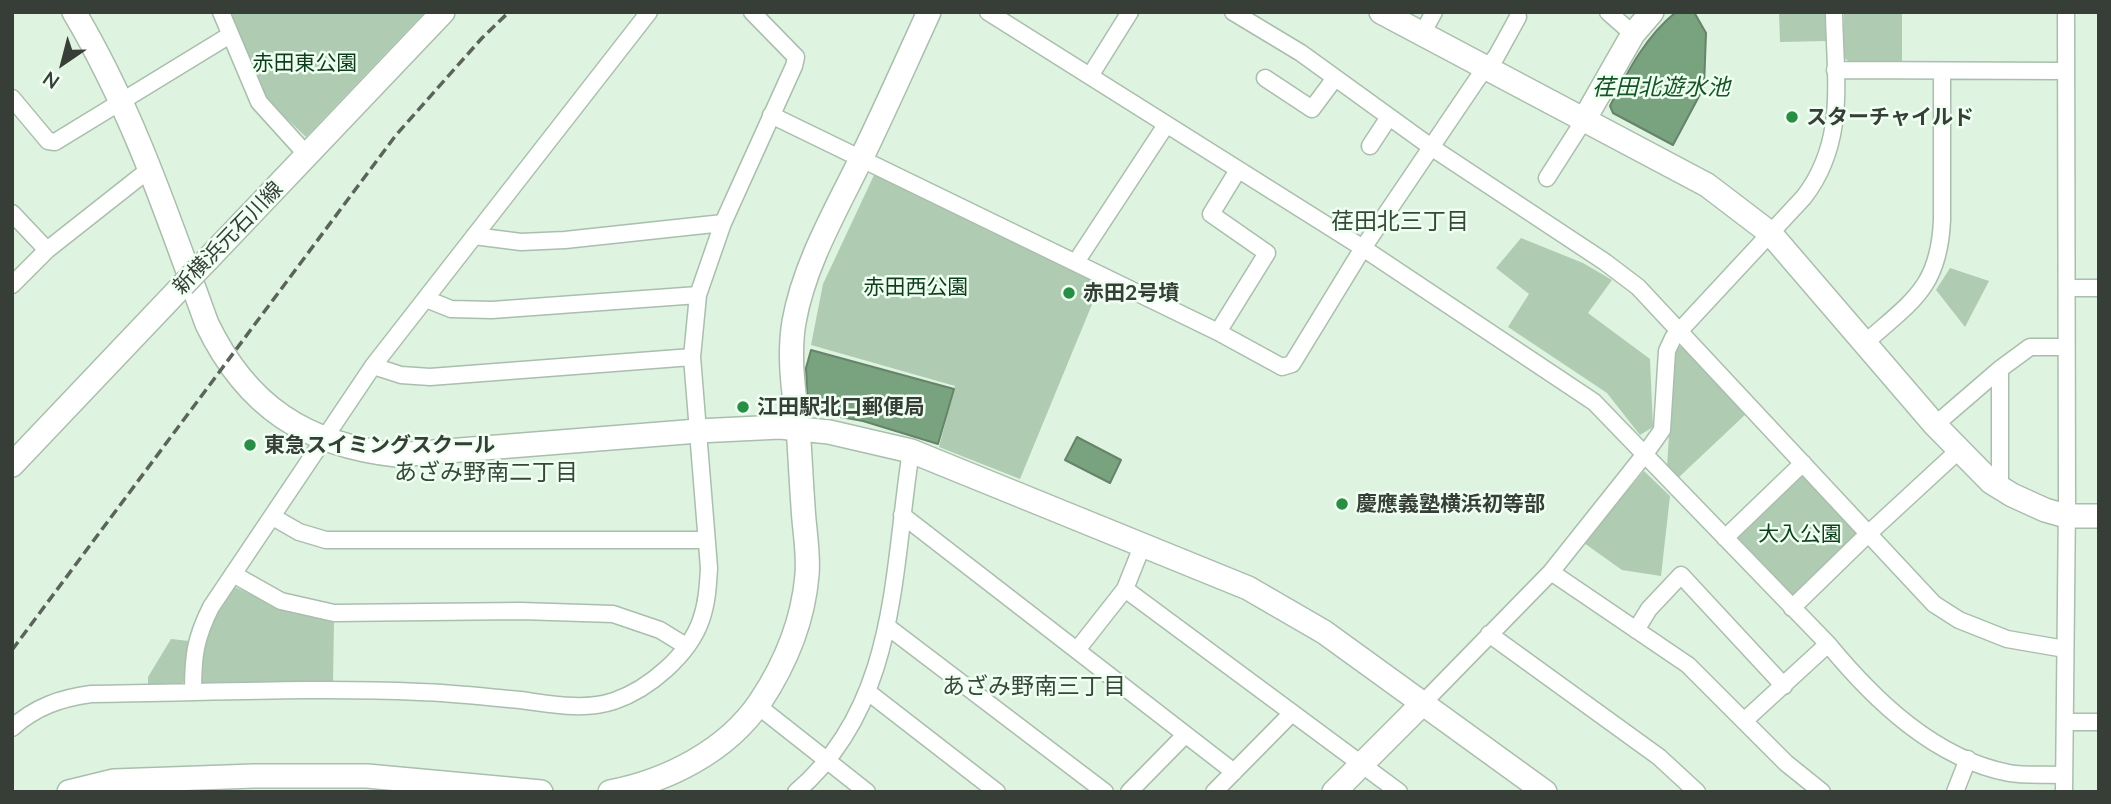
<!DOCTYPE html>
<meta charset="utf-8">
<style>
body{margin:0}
#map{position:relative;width:2111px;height:804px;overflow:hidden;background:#dff3e1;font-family:Lato,sans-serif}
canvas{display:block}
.frame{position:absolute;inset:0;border:14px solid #363e37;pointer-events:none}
.north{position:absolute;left:28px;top:28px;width:70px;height:70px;-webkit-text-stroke:5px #effff1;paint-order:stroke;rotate:215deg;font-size:19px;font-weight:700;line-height:28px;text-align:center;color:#363e37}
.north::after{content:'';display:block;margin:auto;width:24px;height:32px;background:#363e37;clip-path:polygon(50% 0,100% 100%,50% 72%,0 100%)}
</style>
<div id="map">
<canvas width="2111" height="804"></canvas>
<div class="frame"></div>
<div class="north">N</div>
</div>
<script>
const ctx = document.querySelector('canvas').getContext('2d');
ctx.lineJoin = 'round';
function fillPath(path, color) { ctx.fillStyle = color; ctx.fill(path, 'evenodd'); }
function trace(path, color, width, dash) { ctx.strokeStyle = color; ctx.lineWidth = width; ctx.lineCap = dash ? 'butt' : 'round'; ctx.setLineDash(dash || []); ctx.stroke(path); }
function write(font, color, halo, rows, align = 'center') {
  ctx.font = font + ' Lato,"Noto Sans JP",sans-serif'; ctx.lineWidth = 5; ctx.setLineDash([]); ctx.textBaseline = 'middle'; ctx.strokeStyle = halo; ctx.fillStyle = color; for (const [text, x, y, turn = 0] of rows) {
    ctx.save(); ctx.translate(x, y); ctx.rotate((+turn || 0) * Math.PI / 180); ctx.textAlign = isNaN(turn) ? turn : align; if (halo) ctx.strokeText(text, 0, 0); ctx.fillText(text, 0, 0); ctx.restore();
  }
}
const green = new Path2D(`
 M 230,12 L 425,12 L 306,137 L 266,99 Z
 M 1779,12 L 1826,12 L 1827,41 L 1780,42 Z
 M 1844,12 L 1902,12 L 1902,64 L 1851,63 L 1843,57 Z
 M 875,173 L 1015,239 L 1100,285 L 1020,479 L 939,447 L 955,386 L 811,345 L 823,284 Z
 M 1521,238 L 1583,263 L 1612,280 L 1588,313 L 1650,359 L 1653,427 L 1640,435 L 1607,393 L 1508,327 L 1529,294 L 1496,268 Z
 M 1950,268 L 1989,281 L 1965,327 L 1936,290 Z
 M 1687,346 L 1748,412 L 1677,479 L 1667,466 L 1675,347 Z
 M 1803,470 L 1861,533 L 1791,599 L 1734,541 Z
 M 1644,471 L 1670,496 L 1661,576 L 1622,570 L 1584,543 Z
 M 235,587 L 277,606 L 334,621 L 333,684 L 201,685 L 205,633 Z
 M 171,639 L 189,641 L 186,680 L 180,685 L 148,687 L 148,677 Z`);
const water = new Path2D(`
 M 1676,12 L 1694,12 L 1706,33 L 1704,87 L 1673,145 L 1613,113 L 1610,106 C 1628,71 1645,37 1676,12 Z
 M 811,350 L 954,389 L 938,444 L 863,421 L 808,411 L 806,368 Z
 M 1077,437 L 1121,460 L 1110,483 L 1065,460 Z`);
const street = new Path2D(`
 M 221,12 L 259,102 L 307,155
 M 988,12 L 1363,248 L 1594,402 L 1828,644 C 1874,700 1935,759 2009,773 C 2026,776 2046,774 2063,775
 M 1233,12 L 1301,53 L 1431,147 L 1605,262 L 1638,287 L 1934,604 L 1959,620 L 2007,639 L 2065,649
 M 1608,12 L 1633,34
 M 1422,34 L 1434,12
 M 1835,70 L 2066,71
 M 1090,76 L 1130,12
 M 1265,78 L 1312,109 L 1335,78
 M 12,98 L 48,141 L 55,142 L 230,35
 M 771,115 L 1218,332 L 1282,367 L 1292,364 L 1363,248 L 1478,78 L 1496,57 L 1518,17
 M 1370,146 L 1389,117
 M 1547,178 L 1584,120
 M 12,213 L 47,250
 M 474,236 L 521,242 L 565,240 L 723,223
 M 1076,262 L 1166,125
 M 12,285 L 47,250 L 151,168
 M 2067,288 L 2099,288
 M 426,299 L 451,309 L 492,310 L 698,295
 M 1218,332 L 1267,253 L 1211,214 L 1238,170
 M 1865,343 C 1912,301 1939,288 1942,220 L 1942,71
 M 373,366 L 401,375 L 430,377 L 692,357
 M 1935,425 L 2000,369 L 2030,347 L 2066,347
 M 2000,487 L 2000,369
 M 902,515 L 1234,772
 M 273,517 L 299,532 L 326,540 L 706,540
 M 1725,538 L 1803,463
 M 1551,572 L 1688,665 L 1786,763 L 1822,792
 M 233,574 L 281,601 L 334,613 L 521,611 L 613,614 L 660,630 L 686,646
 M 1125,589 L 1399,792
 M 1792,608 L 1868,534 L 1958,451
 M 888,627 L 1105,792
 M 1636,630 L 1649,609 L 1681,575 L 1784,686
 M 1489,634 L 1659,757 L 1697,792
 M 1077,650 L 1125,589 L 1143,544
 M 193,692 C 193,656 195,639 211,607 L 373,366 L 649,12
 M 868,692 L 997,792
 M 1423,703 L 1551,572 L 1645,454 L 1662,430 L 1667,351 L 1673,338 L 1804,197 C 1847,141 1835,79 1834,12
 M 758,706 L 867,792
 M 1744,721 L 1828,644
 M 2066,722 L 2099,722
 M 12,728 C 35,707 61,698 91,694 C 201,693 310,687 420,692 C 453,693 486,697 520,700 C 551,704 584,711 614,701 C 649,689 689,655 701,620 C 707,603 708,586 709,568 L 692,357 L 698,295 L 723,223 L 794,66 L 796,57 L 752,12
 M 796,792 C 898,705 892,572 911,451
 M 1129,792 L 1184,736
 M 1214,792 L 1291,714
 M 1955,792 L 1968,759
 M 2064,792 L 2067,503 L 2066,12`);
const secondary = new Path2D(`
 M 74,12 C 133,111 168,217 207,324 C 247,407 306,445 397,455 L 698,431 L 780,427 L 829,432 L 911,451 L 1248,588 L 1324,632 L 1545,792
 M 1381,12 L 1707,185 L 1770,233 L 1935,425 L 1991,482 L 2012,495 L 2045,510 L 2066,516 L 2099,516
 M 1584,120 L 1633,34 L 1652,12
 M 208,259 L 443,12
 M 12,465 L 183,285
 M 69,792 L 114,781 L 254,776 L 367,776 L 541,792
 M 610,792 C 667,781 727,751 760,702 C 786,663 803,622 807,575 C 809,552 804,529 803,506 C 801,480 800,453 798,427 C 794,393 788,357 794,322 C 804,265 835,212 860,161 C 884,112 906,62 929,12
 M 1334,792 L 1423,703`);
const rail = new Path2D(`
 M 12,650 L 396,135 L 482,38 L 509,12`);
const secondaryBridge = new Path2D(`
 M 183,285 L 208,259`);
const markers = [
 [1792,117,7,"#278e44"],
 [1069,293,7,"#278e44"],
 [743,407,7,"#278e44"],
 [250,445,7,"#278e44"],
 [1342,504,7,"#278e44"]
];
const parkNames = [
 ["赤田東公園",305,63],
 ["赤田西公園",916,287],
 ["大入公園",1800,534]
];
const poiNames = [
 ["スターチャイルド",1806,117],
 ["赤田2号墳",1083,293],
 ["江田駅北口郵便局",757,407],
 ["東急スイミングスクール",264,445],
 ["慶應義塾横浜初等部",1356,504]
];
const streetNames = [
 ["新横浜元石川線",228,238,-46]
];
const waterNames = [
 ["荏田北遊水池",1661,88]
];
const neighbourhoodNames = [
 ["荏田北三丁目",1400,222],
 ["あざみ野南二丁目",486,473],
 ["あざみ野南三丁目",1034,687]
];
fillPath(green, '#afcbb2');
fillPath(water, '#79a27f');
trace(water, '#658469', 2);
trace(street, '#aabead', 19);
trace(secondary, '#aabead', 26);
trace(street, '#fff', 16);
trace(secondary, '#fff', 23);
trace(rail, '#5a645b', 3.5, [10, 5]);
trace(secondaryBridge, '#aabead', 26, []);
trace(secondaryBridge, '#fff', 23);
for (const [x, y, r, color] of markers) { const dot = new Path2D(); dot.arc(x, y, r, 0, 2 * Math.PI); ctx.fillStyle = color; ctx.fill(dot); trace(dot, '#effff1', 2.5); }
write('21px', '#0d3d1a', '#effff1', parkNames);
write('bold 21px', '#363e37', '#effff1', poiNames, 'left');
write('21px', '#363e37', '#effff1', streetNames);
write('italic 23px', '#155426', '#effff1', waterNames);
write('23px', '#374839', '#effff1', neighbourhoodNames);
</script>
